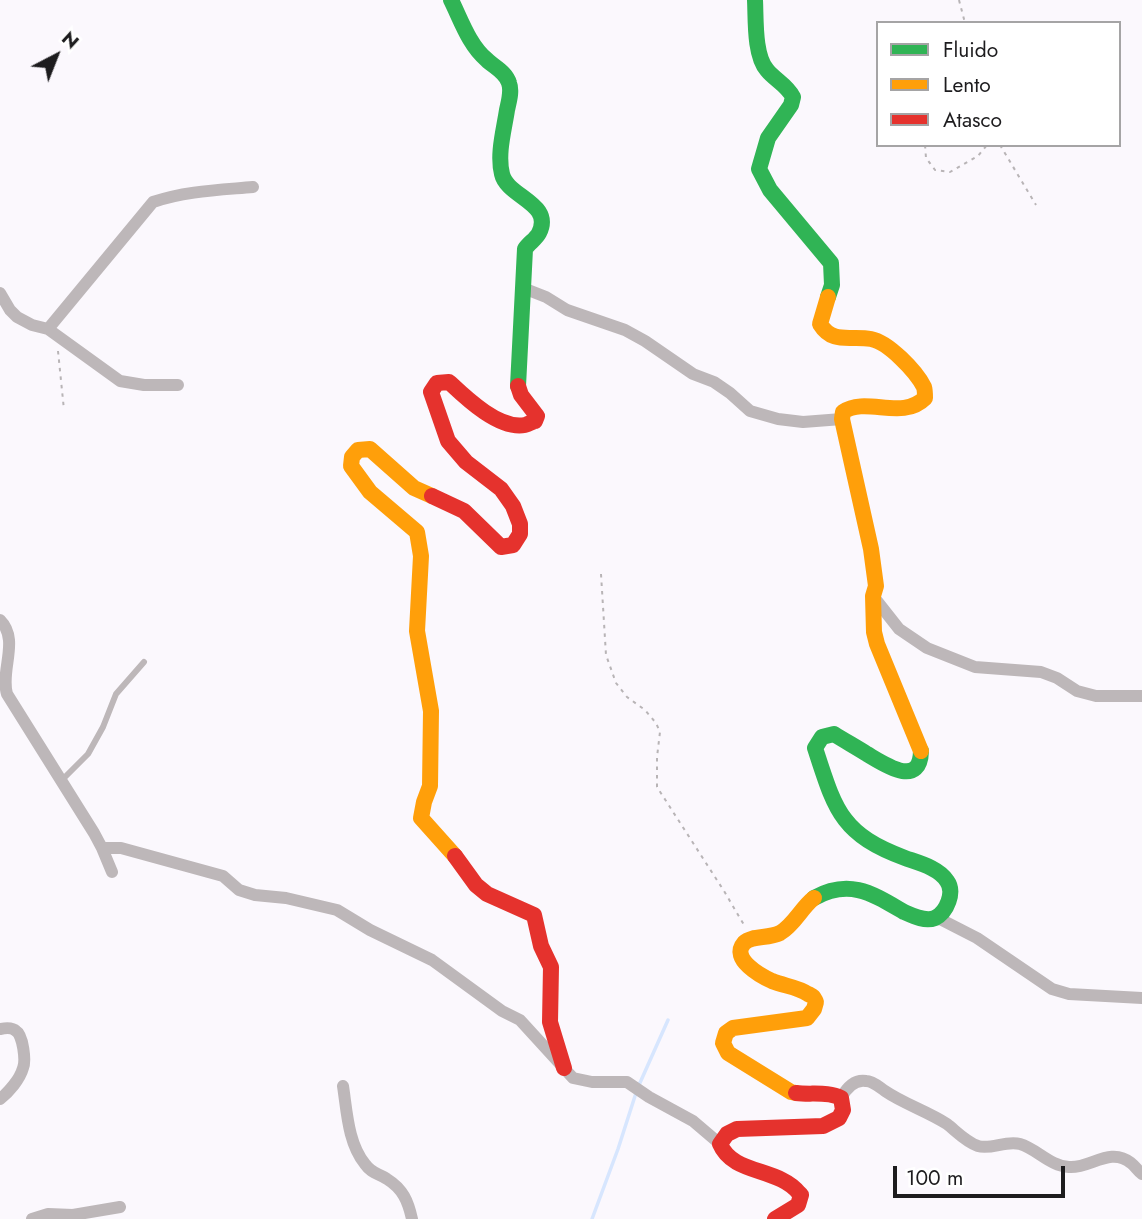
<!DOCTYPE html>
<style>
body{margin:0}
#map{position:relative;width:1142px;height:1219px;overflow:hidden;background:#fbf8fd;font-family:Jost,sans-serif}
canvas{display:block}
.legend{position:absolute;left:876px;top:21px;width:245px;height:126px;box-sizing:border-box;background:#fff;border:2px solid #a5a4a5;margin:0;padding:9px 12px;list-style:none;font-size:21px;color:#1d1c1e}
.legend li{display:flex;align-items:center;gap:14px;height:35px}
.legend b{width:35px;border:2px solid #a5a4a5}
.north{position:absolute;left:21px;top:21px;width:70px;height:70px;-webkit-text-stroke:5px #fff;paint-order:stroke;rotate:42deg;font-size:19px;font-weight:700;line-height:28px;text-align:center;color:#1d1c1e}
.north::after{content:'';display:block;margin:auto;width:24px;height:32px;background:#1d1c1e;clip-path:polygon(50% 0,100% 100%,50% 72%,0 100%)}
.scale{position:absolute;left:893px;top:1166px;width:172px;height:32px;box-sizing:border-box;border:4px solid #1d1c1e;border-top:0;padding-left:9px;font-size:21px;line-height:24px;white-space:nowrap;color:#1d1c1e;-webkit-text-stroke:5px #fff;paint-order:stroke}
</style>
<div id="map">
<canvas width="1142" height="1219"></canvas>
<ul class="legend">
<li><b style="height:9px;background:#30b455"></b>Fluido</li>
<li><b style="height:9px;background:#ff9f0a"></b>Lento</li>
<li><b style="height:9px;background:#e5322d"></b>Atasco</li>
</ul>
<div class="north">N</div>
<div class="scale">100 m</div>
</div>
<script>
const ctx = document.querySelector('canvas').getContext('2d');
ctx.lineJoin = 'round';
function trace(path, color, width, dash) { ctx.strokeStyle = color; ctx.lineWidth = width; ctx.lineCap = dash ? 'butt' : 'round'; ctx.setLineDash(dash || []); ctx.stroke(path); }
const stream = new Path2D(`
 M 639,1085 L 668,1020
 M 592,1219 L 618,1149 L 636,1093`);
const path = new Path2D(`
 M 959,0 L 965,23
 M 925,145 L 926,158 L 935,170 L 950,172 L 978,156 L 987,145
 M 1000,145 L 1036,205
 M 58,351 L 64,410
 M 601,574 L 606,655 L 616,683 L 627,697 L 645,710 L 656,723 L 660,732 L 657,757 L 657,787 L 724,891 L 744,925`);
const lane = new Path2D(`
 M 61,781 L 88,754 L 103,727 L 116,694 L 144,662`);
const street = new Path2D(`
 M 523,288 L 546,297 L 567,310 L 625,330 L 645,341 L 693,374 L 714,382 L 730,393 L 750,411 L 778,419 L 803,422 L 842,419
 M 0,293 L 10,310 L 17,317 L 32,325 L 48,329 L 120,381 L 144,385 L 178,385
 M 48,329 L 153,202 C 185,191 219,190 253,187
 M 873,596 L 899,629 L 927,648 L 975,667 L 1041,672 L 1057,678 L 1077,691 L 1096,696 L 1142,696
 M 0,620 C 20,640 0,670 7,694 L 94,833 L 102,848 L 112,872
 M 102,848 L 121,848 L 223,876 L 239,890 L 255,895 L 286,898 L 337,910 L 370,930 L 432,960 L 502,1011 L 520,1020 L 573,1078 L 592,1082 L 627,1082 L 649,1097 L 693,1121 L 720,1144
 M 936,917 L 977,938 L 1052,989 L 1069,994 L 1142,998
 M 0,1029 C 5,1028 12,1027 16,1031 C 23,1035 26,1061 23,1068 C 20,1079 9,1092 0,1099
 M 343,1086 C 347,1112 348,1143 365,1164 C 372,1174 378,1173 387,1179 C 403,1189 408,1201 412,1219
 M 841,1098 C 846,1089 854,1079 866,1081 C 873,1081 879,1087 885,1091 C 904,1104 927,1111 947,1124 C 956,1131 966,1142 978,1146 C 991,1150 1006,1140 1020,1144 C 1037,1149 1050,1166 1069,1167 C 1090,1169 1110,1146 1131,1163 C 1135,1166 1138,1171 1142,1174
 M 32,1219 L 48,1214 L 73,1215 L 120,1207`);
const fast = new Path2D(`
 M 451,0 C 461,20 469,45 487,60 C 494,67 506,72 509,83 C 512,91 509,101 507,110 C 504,130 497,154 502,174 C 507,197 554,203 539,233 C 536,239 529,243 525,249 L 518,386
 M 755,0 C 756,19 754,55 767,70 C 775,80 787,85 793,97 L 791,105 L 768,138 L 759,169 L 770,190 L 831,263 L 832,285 L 828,297
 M 814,898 C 850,878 873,894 904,912 C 913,916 925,922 935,918 C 947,912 955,892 947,881 C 939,868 919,863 905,858 C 840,834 835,809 815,748 L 822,737 L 834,734 C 845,741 856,747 867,754 C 884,764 920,789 921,751`);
const slow = new Path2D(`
 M 828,297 L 820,324 C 833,345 850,335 871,339 C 888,342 916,371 924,387 C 925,390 925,395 925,398 C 902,421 866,396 843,412 L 842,419 L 871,549 L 876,586 L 873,596 L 874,632 L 877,644 L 921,751
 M 432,496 L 414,488 L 370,449 L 358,450 L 352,457 L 351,466 L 370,492 L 417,532 L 421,556 L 417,631 L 431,711 L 430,786 L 424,802 L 421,818 L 455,856
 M 796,1093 L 791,1092 L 728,1053 L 723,1043 L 726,1033 L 733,1028 L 807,1018 L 814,1009 L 816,1002 C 813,996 814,997 808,994 C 798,987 784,986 772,981 C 761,976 730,959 744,943 C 752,935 768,939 780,933 C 795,924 801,908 814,898`);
const jam = new Path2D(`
 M 432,496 L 464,511 L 501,547 L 513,545 L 520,534 L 520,524 L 513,506 L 501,489 L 466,462 L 448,441 L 431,392 L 437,383 L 449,382 C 466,398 499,430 525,425 C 526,425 534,421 535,421 L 537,416 L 521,395 L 518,386
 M 455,856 L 476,885 L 487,894 L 534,915 L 541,946 L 551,967 L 550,1022 L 564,1068
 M 775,1219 L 798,1205 L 801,1195 L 799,1193 C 778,1167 733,1175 720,1144 L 727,1134 L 737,1129 L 823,1126 L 839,1118 L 843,1110 L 841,1098 C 828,1091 811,1095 796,1093`);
trace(stream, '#d7e6fe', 3.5);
trace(path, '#b8b4b6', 2, [3.5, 5]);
trace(lane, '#bdb7b9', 6);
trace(street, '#bdb7b9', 12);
trace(fast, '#30b455', 16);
trace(slow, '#ff9f0a', 16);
trace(jam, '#e5322d', 16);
</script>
